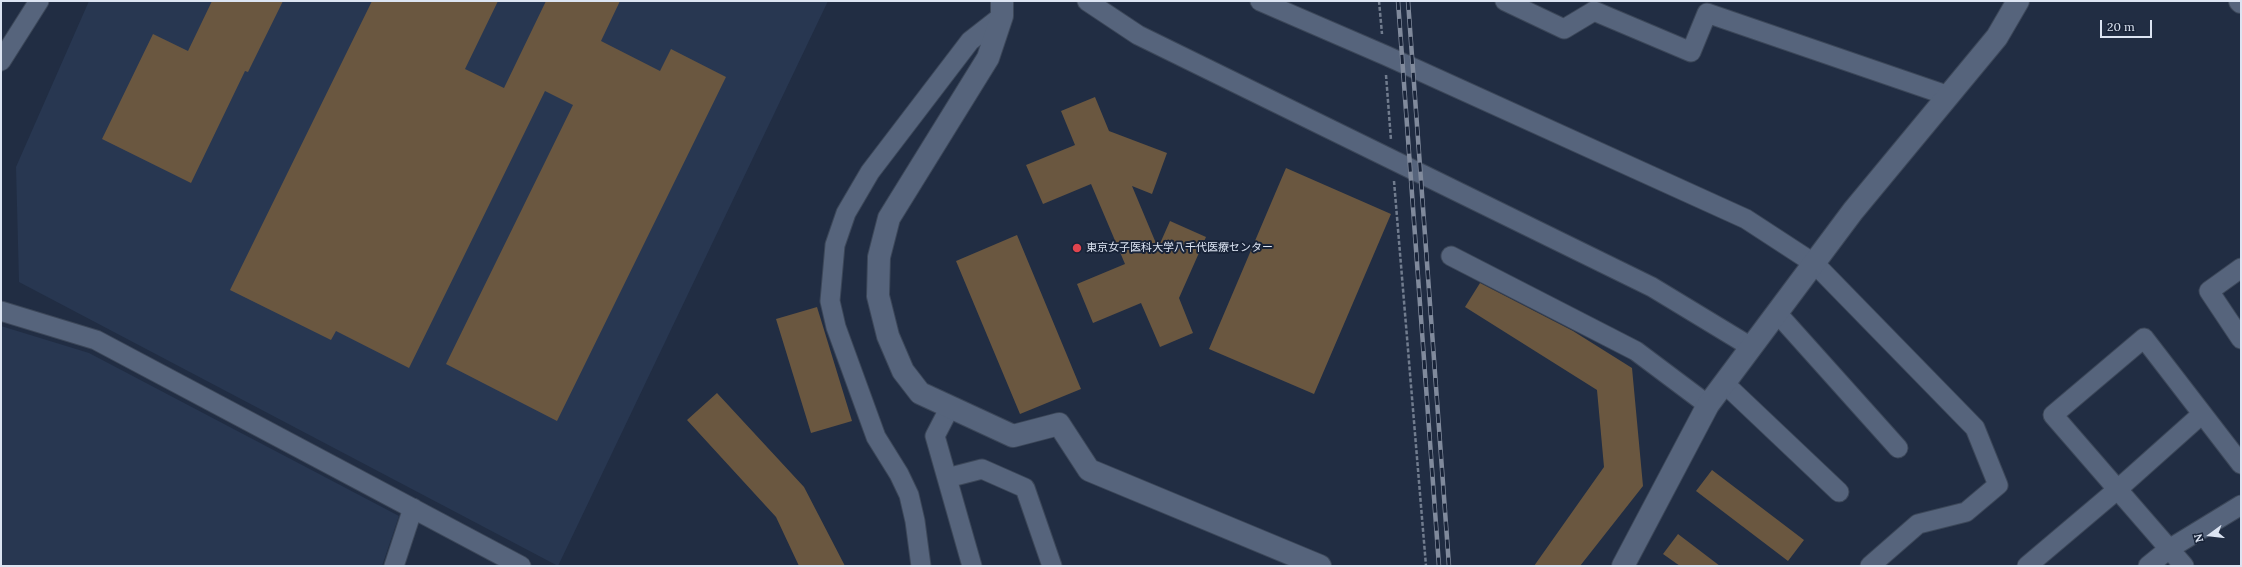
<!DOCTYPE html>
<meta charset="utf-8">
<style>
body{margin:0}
#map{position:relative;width:2242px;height:567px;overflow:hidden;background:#212d43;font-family:Lora,serif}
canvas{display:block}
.frame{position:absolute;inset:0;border:2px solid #dce4f2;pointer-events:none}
.north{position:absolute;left:2190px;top:515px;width:40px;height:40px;-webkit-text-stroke:3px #182338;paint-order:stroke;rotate:255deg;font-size:11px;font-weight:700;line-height:16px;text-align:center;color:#dce4f2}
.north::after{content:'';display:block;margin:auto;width:14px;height:18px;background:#dce4f2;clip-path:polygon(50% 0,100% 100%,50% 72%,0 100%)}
.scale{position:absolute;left:2100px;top:20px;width:52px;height:18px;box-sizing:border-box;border:2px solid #dce4f2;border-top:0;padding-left:5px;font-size:12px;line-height:14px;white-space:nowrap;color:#dce4f2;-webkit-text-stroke:3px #182338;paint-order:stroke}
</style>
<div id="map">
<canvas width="2242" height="567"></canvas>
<div class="frame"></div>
<div class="north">N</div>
<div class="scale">20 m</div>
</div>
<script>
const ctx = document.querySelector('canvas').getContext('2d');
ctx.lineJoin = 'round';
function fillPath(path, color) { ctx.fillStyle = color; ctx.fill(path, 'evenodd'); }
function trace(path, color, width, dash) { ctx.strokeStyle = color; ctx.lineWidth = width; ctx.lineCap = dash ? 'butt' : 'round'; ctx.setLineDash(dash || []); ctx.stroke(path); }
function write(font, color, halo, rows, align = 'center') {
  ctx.font = font + ' Lora,"Noto Sans JP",serif'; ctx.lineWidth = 4; ctx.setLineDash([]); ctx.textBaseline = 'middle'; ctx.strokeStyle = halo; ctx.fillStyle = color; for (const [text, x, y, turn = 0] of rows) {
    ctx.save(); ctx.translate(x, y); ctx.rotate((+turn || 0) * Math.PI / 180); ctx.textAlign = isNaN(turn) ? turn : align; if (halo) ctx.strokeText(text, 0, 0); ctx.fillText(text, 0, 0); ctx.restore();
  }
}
const built = new Path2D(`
 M 89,1 L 828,1 L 558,566 L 19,282 L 16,167 Z
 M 1,326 L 89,353 L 399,516 L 382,566 L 1,566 Z`);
const building = new Path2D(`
 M 212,1 L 283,1 L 248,72 L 245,71 L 191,183 L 102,139 L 153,34 L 188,51 Z
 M 372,1 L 498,1 L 465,69 L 504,88 L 546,1 L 620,1 L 601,41 L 660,71 L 671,49 L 726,77 L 557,421 L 446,364 L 573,105 L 545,91 L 409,368 L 336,331 L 331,340 L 230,290 Z
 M 1095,97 L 1109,131 L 1167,153 L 1152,194 L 1132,186 L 1158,248 L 1170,221 L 1206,237 L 1179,298 L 1193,333 L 1160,347 L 1141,303 L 1093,323 L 1077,284 L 1125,264 L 1091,184 L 1043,204 L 1026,165 L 1075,145 L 1061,111 Z
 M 1286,168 L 1391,214 L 1314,394 L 1209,349 Z
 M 1017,235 L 1081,389 L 1020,414 L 956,261 Z
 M 1480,283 L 1573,331 L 1632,368 L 1643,486 L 1580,566 L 1534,566 L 1604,467 L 1597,390 L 1465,307 Z
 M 817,307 L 852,421 L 811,433 L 776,319 Z
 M 717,393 L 804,487 L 845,566 L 799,566 L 776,517 L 687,420 Z
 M 1712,470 L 1804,540 L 1788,561 L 1696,491 Z
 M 1678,534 L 1720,566 L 1680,566 L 1663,554 Z`);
const path = new Path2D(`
 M 1379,1 L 1382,34
 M 1386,75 L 1391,140
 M 1394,181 L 1426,566`);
const minor = new Path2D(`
 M 1087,1 L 1138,35 L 1652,287 L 1751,347
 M 1260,1 L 1387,56 L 1746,219 L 1815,264 L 1975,428 L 1998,485 L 1966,512 L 1918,524 L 1870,566
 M 1505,1 L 1564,29 L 1594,11 L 1691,52 L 1707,13 L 1949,96
 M 1,61 L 39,1
 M 1451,256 L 1636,351 L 1708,405
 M 2241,268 L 2209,291 L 2241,339
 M 1,311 L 96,340 L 521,566
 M 1777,313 L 1898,448
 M 1724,383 L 1839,492
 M 950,407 L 935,436 L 972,566
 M 947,478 L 982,469 L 1025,488 L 1052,566
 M 394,566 L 413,508
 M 921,566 L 915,521 L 909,495 L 899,474 L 876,437 L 836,327 L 830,301 L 835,245 L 846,213 L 870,172 L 970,41 L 1002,16
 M 2027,566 L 2118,489 L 2202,414
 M 2148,566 L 2169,549 L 2241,505
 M 2184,566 L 2053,415 L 2144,338 L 2241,464`);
const tertiary = new Path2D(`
 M 1002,1 L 1002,16 L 988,58 L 889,218 L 879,257 L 878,296 L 888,336 L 903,371 L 920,393 L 1013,436 L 1059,424 L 1089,470 L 1320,566
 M 2240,1 L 2241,2
 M 1623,566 L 1708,405 L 1853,211 L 1997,37 L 2018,1`);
const rail = new Path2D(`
 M 1398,1 L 1439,566
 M 1408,1 L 1449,566`);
const markers = [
 [1077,248,5,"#e0444e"]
];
const poiNames = [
 ["東京女子医科大学八千代医療センター",1086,248]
];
fillPath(built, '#283751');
fillPath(building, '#6a5740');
trace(minor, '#3c4759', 21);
trace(tertiary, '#3c4759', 24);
trace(path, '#717c8e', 2.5, [4, 2]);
trace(minor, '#56647c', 19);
trace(tertiary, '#56647c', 22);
trace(rail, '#808a9c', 4.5);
trace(rail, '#182338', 3, [9]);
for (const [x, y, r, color] of markers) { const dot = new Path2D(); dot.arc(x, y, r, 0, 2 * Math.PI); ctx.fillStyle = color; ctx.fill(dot); trace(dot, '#182338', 1.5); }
write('11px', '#dce4f2', '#182338', poiNames, 'left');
</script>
